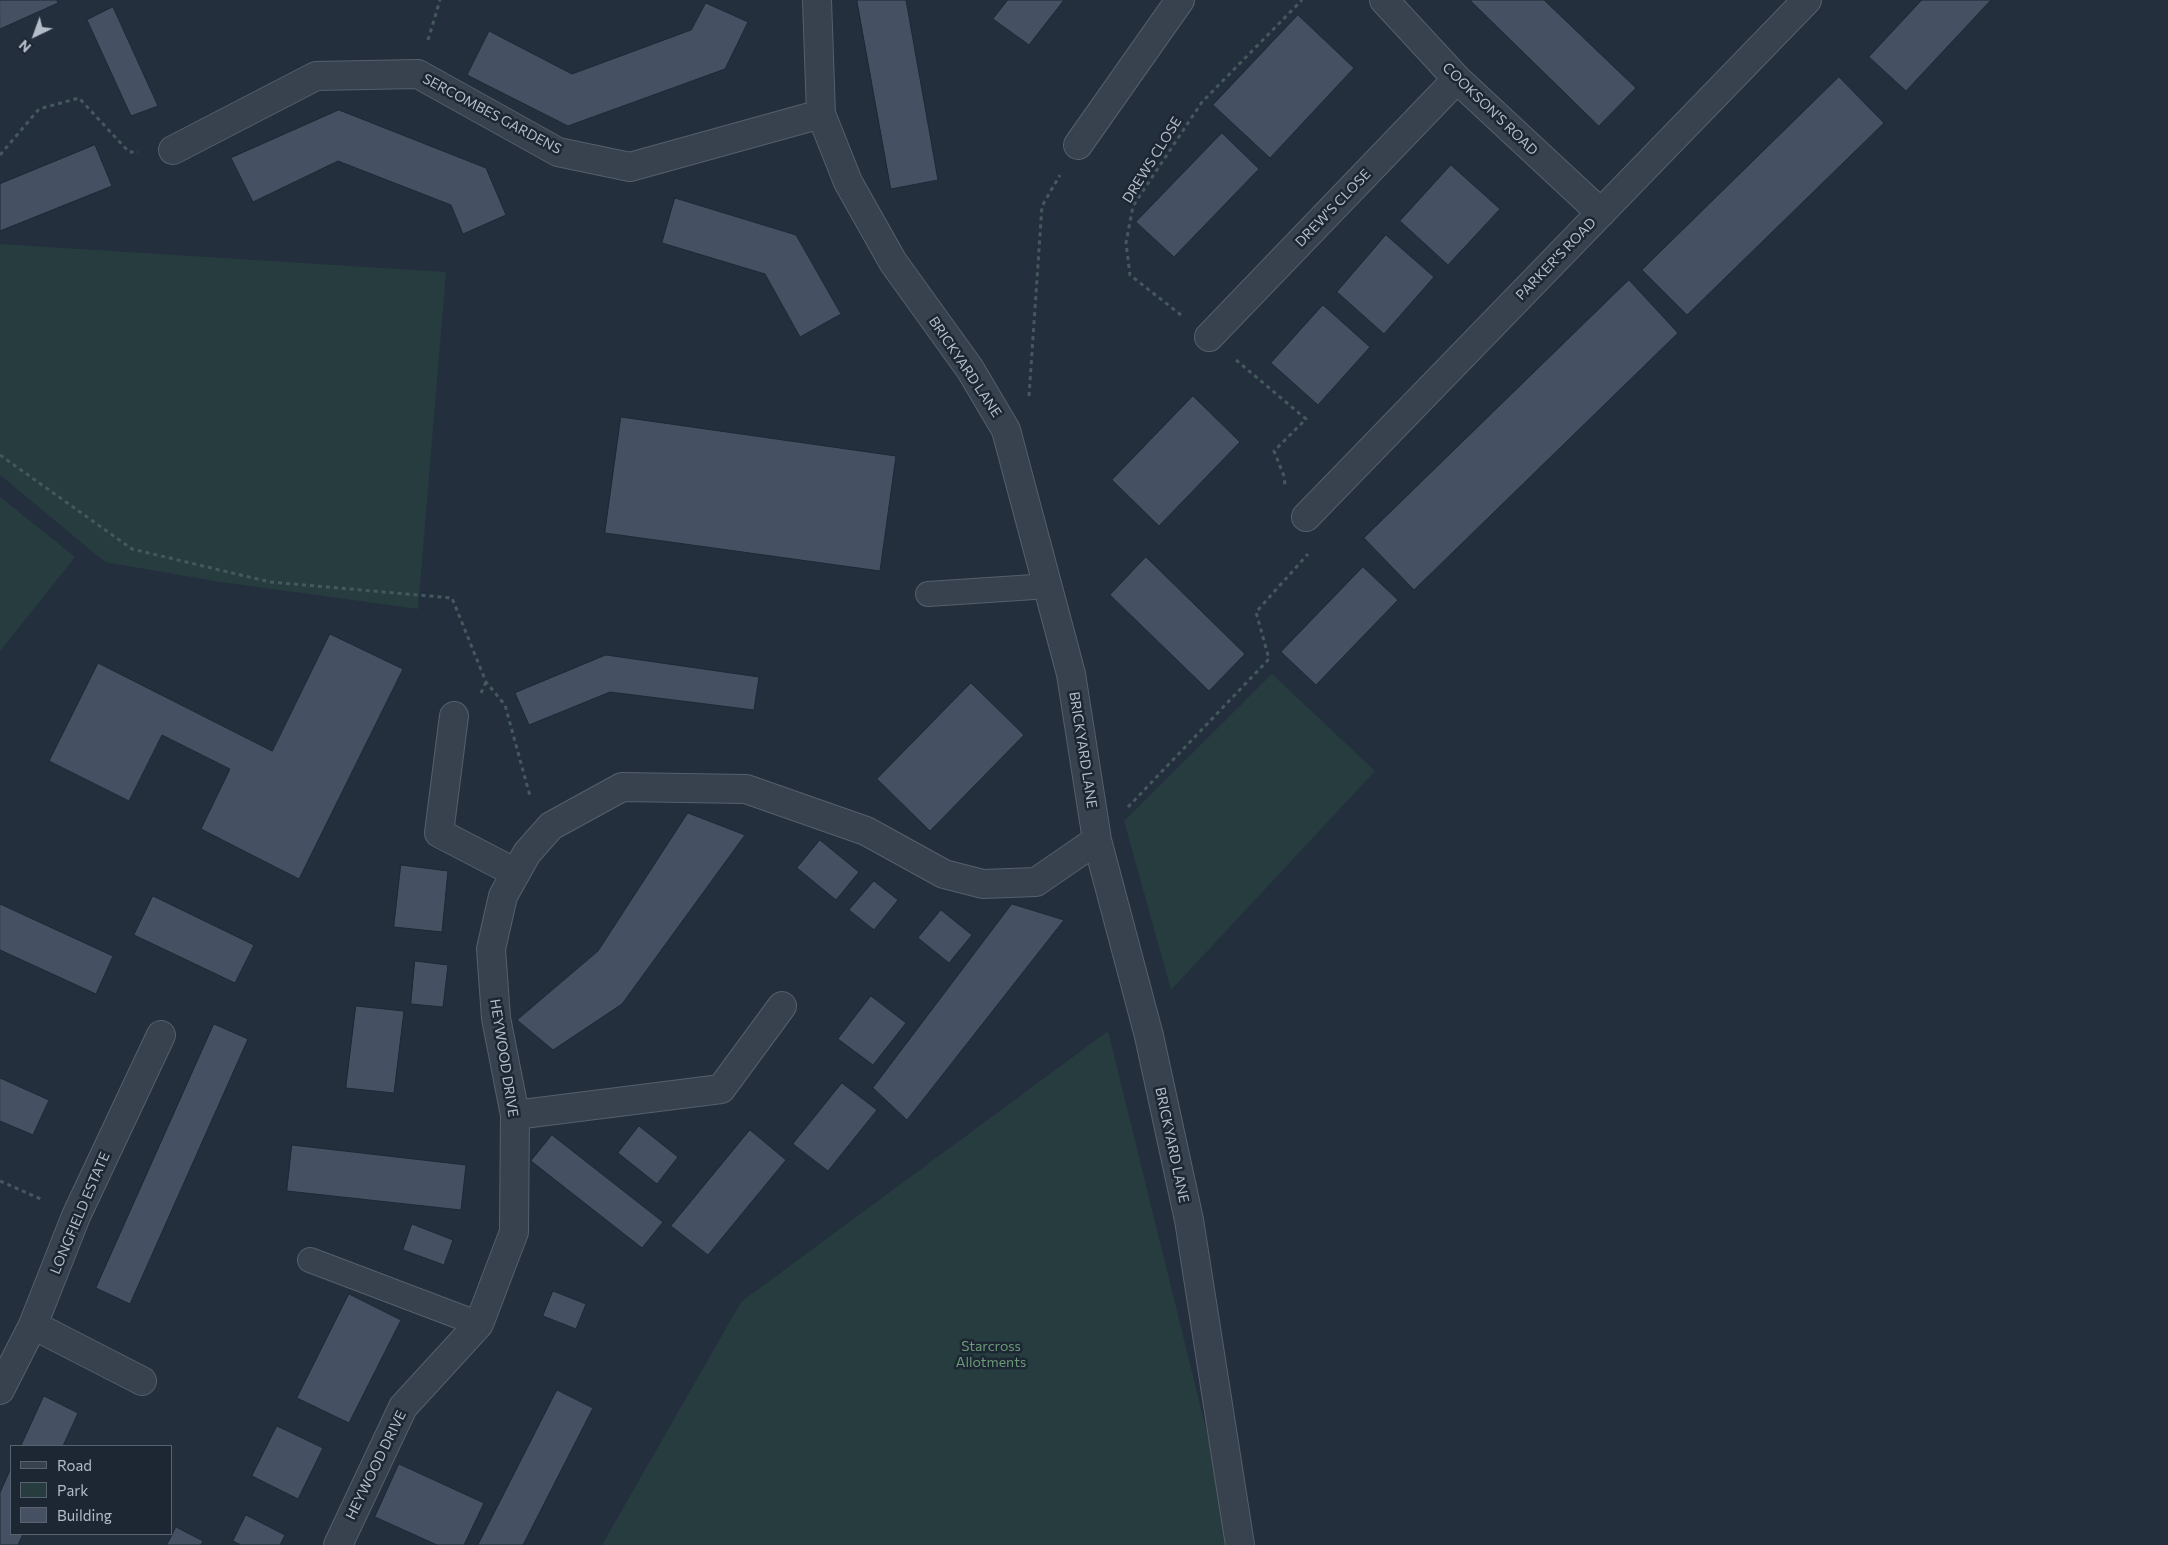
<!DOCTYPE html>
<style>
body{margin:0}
#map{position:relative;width:2168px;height:1545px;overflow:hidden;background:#242f3e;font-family:Commissioner,sans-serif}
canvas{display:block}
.legend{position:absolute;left:10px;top:1445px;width:162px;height:90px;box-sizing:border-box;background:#1d2633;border:1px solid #59626f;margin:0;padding:6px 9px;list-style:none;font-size:15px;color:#b4bcc9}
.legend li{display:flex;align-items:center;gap:10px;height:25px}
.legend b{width:25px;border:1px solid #59626f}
.north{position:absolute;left:10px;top:10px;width:50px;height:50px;-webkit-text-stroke:4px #1d2633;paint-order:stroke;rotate:222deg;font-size:14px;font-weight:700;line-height:20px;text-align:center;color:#b4bcc9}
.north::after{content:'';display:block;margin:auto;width:18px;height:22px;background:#b4bcc9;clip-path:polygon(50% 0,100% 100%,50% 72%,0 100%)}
</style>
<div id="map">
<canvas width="2168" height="1545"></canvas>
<ul class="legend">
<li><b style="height:6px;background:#38414e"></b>Road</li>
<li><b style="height:14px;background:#263c3f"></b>Park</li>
<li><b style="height:14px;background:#455162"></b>Building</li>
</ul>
<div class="north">N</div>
</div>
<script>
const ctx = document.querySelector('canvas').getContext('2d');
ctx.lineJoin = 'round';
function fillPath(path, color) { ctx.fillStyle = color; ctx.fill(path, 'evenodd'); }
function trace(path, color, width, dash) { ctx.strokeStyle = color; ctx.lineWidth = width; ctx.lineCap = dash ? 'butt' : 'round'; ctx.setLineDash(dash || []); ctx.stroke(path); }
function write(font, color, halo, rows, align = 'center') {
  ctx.font = font + ' Commissioner,sans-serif'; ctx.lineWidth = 5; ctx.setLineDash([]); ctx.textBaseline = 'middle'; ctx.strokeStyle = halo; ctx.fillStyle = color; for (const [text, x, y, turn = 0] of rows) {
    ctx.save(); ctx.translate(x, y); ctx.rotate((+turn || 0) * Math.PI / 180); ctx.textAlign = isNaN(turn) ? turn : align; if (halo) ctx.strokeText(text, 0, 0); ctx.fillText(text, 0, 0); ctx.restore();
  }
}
const green = new Path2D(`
 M 0,244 L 446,272 L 418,609 L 214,581 L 105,562 L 0,475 Z
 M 0,497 L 75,557 L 0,651 Z
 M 1272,674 L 1375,771 L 1171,990 L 1124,821 Z
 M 1108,1031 L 1223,1498 L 1230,1545 L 602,1545 L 741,1302 Z`);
const building = new Path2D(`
 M 0,0 L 57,0 L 58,3 L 0,29 Z
 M 857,0 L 906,0 L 938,180 L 891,189 Z
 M 1008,0 L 1064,0 L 1029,45 L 993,19 Z
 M 1470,0 L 1544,0 L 1636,88 L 1599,126 Z
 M 1922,0 L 1991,0 L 1906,91 L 1869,57 Z
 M 706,3 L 748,22 L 725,69 L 568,126 L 467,75 L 489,31 L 572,74 L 691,30 Z
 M 113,7 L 158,106 L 131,116 L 87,20 Z
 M 1298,15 L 1354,68 L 1270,158 L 1213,105 Z
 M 1839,77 L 1884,123 L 1687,315 L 1642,270 Z
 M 339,110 L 486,168 L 506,215 L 463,234 L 451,205 L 338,161 L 253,202 L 231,158 Z
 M 1222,133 L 1259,169 L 1174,257 L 1136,222 Z
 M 95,145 L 112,186 L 0,231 L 0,184 Z
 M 1451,165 L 1500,209 L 1448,265 L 1400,221 Z
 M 675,198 L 796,235 L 841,314 L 800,337 L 765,274 L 662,243 Z
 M 1386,235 L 1434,277 L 1384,334 L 1337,292 Z
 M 1629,280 L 1678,333 L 1414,590 L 1364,538 Z
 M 1323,305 L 1370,347 L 1318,405 L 1271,363 Z
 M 1193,396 L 1240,442 L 1159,526 L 1112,480 Z
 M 621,417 L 896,456 L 880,571 L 605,533 Z
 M 1146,557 L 1245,654 L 1209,691 L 1110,595 Z
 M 1363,567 L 1398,600 L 1316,685 L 1281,652 Z
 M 330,634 L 403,669 L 299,879 L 201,829 L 230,769 L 162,735 L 129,801 L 49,761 L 98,663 L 272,751 Z
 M 606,655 L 759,677 L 754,710 L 610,692 L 529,725 L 515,693 Z
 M 971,683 L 1024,735 L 930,831 L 877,779 Z
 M 688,813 L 745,835 L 622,1004 L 553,1050 L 517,1020 L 598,951 Z
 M 820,840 L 859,872 L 836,900 L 797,868 Z
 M 401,865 L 448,871 L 442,932 L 394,927 Z
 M 874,881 L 898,900 L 874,930 L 849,910 Z
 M 153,896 L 254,945 L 235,983 L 134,935 Z
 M 0,904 L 113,956 L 96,994 L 0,950 Z
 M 1012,904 L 1064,920 L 907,1120 L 873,1088 Z
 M 941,910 L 972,935 L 949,963 L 918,938 Z
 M 415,961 L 448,965 L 443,1007 L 411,1004 Z
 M 871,996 L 906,1023 L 873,1065 L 838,1039 Z
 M 356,1006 L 404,1011 L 394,1093 L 346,1088 Z
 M 214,1024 L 248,1039 L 130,1304 L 96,1288 Z
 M 0,1078 L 49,1100 L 33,1135 L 0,1121 Z
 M 842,1083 L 877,1110 L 828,1171 L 793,1144 Z
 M 639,1126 L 678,1157 L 657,1184 L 618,1153 Z
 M 750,1130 L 786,1160 L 708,1255 L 671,1226 Z
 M 552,1135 L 663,1222 L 642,1248 L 531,1161 Z
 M 292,1145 L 466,1165 L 461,1210 L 287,1191 Z
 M 412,1224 L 453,1240 L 444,1265 L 403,1250 Z
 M 553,1291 L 586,1304 L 576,1329 L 543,1316 Z
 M 349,1294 L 401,1320 L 349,1423 L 297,1398 Z
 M 557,1390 L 593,1408 L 523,1545 L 478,1545 Z
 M 44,1396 L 78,1413 L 63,1446 L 21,1446 Z
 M 277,1426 L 323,1448 L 298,1499 L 252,1476 Z
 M 399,1464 L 484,1503 L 464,1545 L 437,1545 L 375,1517 Z
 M 11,1468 L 11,1534 L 23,1534 L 18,1545 L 0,1545 L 0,1493 Z
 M 246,1515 L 285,1535 L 280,1545 L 241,1545 L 233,1541 Z
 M 176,1527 L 203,1541 L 201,1545 L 167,1545 Z`);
const path = new Path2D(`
 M 428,40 L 440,0
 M 0,155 L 39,109 L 79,98 L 129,152 L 138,152
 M 1181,315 L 1130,275 L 1126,243 L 1133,206 L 1202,102 L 1302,0
 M 1236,360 L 1306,419 L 1274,451 L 1284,476 L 1285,485
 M 1029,396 L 1042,206 L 1060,175
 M 0,455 L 132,549 L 270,582 L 452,598 L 486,682 L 505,705 L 530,796
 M 481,693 L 486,682
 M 1128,807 L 1269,659 L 1256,612 L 1308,554
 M 0,1181 L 43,1200`);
const lane = new Path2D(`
 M 928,594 L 1049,586
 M 310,1260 L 479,1324`);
const street = new Path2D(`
 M 817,0 L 821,114 L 848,182 L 893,262 L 970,369 L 1006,430 L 1071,674 L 1097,840 L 1149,1036 L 1189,1220 L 1240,1545
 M 1384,0 L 1457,79 L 1601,213
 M 1078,145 L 1180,0
 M 173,150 L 316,76 L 418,74 L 558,152 L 630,167 L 821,114
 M 1209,337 L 1457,79
 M 1306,517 L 1807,0
 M 454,716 L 439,833 L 516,873
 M 515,1115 L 721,1089 L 782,1006
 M 33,1325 L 142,1381
 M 0,1390 L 33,1325 L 76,1216 L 161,1035
 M 338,1545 L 403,1407 L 479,1324 L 514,1232 L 515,1115 L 496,1018 L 491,949 L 503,896 L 527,853 L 551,826 L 622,787 L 746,789 L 866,831 L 944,874 L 983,884 L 1036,882 L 1097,840`);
const streetNames = [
 ["COOKSON'S ROAD",1490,109,44],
 ["SERCOMBES GARDENS",492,114,28],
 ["DREWS CLOSE",1152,160,-58],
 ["DREW'S CLOSE",1333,208,-46],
 ["PARKER'S ROAD",1556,259,-46],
 ["BRICKYARD LANE",965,367,56],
 ["BRICKYARD LANE",1083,750,81],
 ["HEYWOOD DRIVE",504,1058,81],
 ["BRICKYARD LANE",1172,1145,78],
 ["LONGFIELD ESTATE",80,1213,-67],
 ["HEYWOOD DRIVE",376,1465,-64]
];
const parkNames = [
 ["Starcross",991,1346],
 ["Allotments",991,1362]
];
fillPath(green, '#263c3f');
fillPath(building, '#455162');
trace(building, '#1f2835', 1);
trace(lane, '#565f6c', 26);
trace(street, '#565f6c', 30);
trace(path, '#44595c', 3, [4, 4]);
trace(lane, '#38414e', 24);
trace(street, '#38414e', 28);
write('14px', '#b4bcc9', '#1d2633', streetNames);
write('14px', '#6b9a76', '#1d2633', parkNames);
</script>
